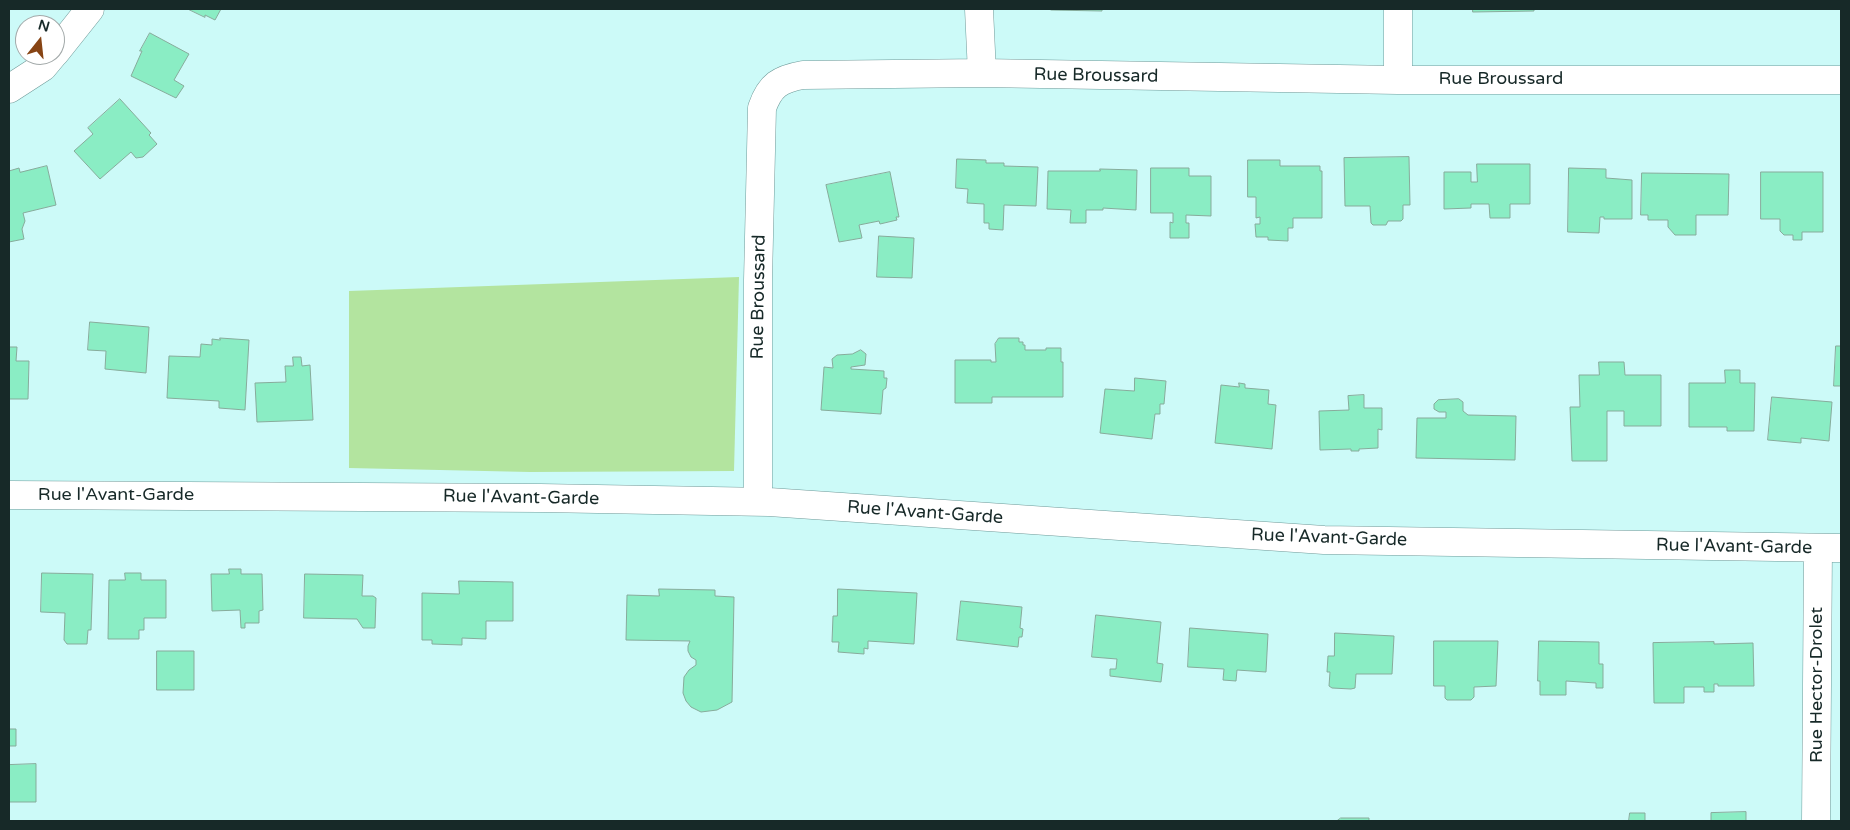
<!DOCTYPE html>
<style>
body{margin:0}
#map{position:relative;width:1850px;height:830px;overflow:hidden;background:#ccfaf8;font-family:"Varela Round",sans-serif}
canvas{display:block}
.frame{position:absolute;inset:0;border:10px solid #172928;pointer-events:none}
.north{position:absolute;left:15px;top:15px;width:50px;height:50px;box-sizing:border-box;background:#fff;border:1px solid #a2a9a9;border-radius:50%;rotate:16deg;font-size:14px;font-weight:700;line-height:20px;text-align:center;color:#172928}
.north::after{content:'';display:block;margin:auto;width:18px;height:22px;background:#874414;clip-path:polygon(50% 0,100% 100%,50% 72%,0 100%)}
</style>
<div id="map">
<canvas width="1850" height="830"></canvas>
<div class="frame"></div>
<div class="north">N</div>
</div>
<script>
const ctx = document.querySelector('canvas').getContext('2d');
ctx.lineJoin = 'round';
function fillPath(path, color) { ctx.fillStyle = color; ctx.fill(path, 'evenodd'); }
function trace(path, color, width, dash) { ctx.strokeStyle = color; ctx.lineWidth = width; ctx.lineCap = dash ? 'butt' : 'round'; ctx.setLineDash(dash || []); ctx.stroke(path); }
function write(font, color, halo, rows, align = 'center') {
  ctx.font = font + ' "Varela Round",sans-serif'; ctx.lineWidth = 4; ctx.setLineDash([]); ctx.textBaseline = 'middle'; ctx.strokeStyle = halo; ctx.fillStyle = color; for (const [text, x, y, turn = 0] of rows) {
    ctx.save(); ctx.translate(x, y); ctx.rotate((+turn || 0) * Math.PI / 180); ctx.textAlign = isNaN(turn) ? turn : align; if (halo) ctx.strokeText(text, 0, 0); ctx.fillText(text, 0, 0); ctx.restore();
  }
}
const green = new Path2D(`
 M 739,277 L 734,471 L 530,472 L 349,468 L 349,291 Z`);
const building = new Path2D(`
 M 188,9 L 221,9 L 215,20 L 205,15 L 205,17 Z
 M 1051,9 L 1102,9 L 1102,11 L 1051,10 Z
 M 1473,9 L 1557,9 L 1534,9 L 1534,11 L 1473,12 Z
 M 150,33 L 189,54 L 174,80 L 184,86 L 176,98 L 131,76 L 142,51 L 140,51 Z
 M 120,99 L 151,133 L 149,135 L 157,144 L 143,157 L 136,158 L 131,152 L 100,179 L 74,151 L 93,134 L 88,128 Z
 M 1409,157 L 1410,205 L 1403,205 L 1403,219 L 1401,221 L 1388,221 L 1386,225 L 1373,225 L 1371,223 L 1370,206 L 1345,206 L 1344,158 Z
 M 957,159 L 986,160 L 986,163 L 1004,163 L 1004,166 L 1038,167 L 1036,206 L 1004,205 L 1003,230 L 989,229 L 989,223 L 984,223 L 984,204 L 967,203 L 968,189 L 956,188 Z
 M 1248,160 L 1280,160 L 1280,166 L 1320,166 L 1320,171 L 1322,171 L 1322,218 L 1293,218 L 1293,228 L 1288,228 L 1288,241 L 1268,240 L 1268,237 L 1256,237 L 1255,224 L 1260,224 L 1260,217 L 1256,218 L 1256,197 L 1248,197 Z
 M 1477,164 L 1530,164 L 1530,204 L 1510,204 L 1510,218 L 1490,218 L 1489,204 L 1471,204 L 1471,208 L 1444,209 L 1444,172 L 1471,172 L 1471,182 L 1477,182 Z
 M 47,166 L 56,205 L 23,213 L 25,221 L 22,229 L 24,239 L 9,242 L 9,171 L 19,168 L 20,172 Z
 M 1151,168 L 1189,168 L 1189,176 L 1211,176 L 1211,216 L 1186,215 L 1186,223 L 1189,223 L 1189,238 L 1170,238 L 1170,222 L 1173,223 L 1173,213 L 1151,213 Z
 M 1569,168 L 1606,169 L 1606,178 L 1632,180 L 1632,219 L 1604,219 L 1604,217 L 1600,217 L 1599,233 L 1568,232 Z
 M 1100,169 L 1137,170 L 1136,210 L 1103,208 L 1103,210 L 1086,210 L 1086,223 L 1070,223 L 1071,210 L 1047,209 L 1048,171 L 1100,171 Z
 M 890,172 L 899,217 L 896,217 L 897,220 L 880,224 L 879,221 L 859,225 L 862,238 L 839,242 L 826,185 Z
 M 1761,172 L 1823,172 L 1823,232 L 1802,232 L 1802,240 L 1793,240 L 1793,235 L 1784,235 L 1780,231 L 1780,219 L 1761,219 Z
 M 1642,173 L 1729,174 L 1728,215 L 1696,215 L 1696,235 L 1675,235 L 1668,227 L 1668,220 L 1648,220 L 1648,215 L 1641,215 Z
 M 879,236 L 914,238 L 912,278 L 877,277 Z
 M 90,322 L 149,327 L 146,373 L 105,369 L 106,351 L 88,350 Z
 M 220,338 L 249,340 L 245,410 L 219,408 L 219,401 L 167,398 L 169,356 L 200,357 L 201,344 L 212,345 L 212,339 L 220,340 Z
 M 999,338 L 1019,338 L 1019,342 L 1023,342 L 1023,345 L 1025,345 L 1025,350 L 1046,350 L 1046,348 L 1061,348 L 1061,362 L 1063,362 L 1063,397 L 992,397 L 992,403 L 955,403 L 955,360 L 991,360 L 991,362 L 996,362 L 995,344 Z
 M 1836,346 L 1841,346 L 1841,386 L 1834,386 Z
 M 9,347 L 17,347 L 16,361 L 29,361 L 28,399 L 9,399 Z
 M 861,350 L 866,354 L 865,365 L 851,367 L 851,369 L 884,371 L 884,378 L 887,378 L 886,388 L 883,390 L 881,414 L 821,410 L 824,367 L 833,368 L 832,359 L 837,355 L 852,354 Z
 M 293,357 L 301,357 L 302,366 L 310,365 L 313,420 L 257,422 L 255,383 L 286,382 L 285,366 L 293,366 Z
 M 1599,362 L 1624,362 L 1625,375 L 1661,375 L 1661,426 L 1624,426 L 1624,411 L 1607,411 L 1607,461 L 1572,461 L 1570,407 L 1580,407 L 1579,375 L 1599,375 Z
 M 1725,370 L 1740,370 L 1740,383 L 1755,383 L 1754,431 L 1727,431 L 1727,427 L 1689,427 L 1689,383 L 1725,383 Z
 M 1135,378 L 1166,381 L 1164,404 L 1160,404 L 1160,414 L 1155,414 L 1152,439 L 1100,433 L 1105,389 L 1134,391 Z
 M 1239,383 L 1245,384 L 1245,388 L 1269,390 L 1268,404 L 1276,405 L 1272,449 L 1215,443 L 1221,385 L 1239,387 Z
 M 1364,395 L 1364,408 L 1382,408 L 1382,430 L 1378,429 L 1378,448 L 1359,449 L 1359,451 L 1351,451 L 1351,449 L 1320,450 L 1319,411 L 1349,410 L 1348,396 Z
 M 1772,397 L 1832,402 L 1829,441 L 1801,438 L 1801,443 L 1768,440 Z
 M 1459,399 L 1463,402 L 1463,411 L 1468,415 L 1516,416 L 1515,460 L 1416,458 L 1417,418 L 1446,418 L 1446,412 L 1439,412 L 1434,409 L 1434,404 L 1438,400 Z
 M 229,569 L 241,569 L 241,574 L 262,574 L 263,610 L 259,611 L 259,623 L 245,623 L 245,628 L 241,628 L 240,610 L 212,611 L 211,574 L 229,574 Z
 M 42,573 L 93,574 L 91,630 L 88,630 L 87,644 L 67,644 L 64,640 L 65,613 L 41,612 Z
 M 125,573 L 141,573 L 141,580 L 166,580 L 166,618 L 144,618 L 144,630 L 139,630 L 139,639 L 108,639 L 109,580 L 125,580 Z
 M 305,574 L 363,575 L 362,596 L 373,596 L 376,598 L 375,628 L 363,628 L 357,619 L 304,618 Z
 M 459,581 L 513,582 L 513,621 L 486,621 L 486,639 L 462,638 L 462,645 L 432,644 L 432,640 L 422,640 L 422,593 L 459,594 Z
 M 659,589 L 715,590 L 715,596 L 734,597 L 732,702 L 717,710 L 701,712 L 691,707 L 686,701 L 683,693 L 684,677 L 689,670 L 696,665 L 696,660 L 691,657 L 688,651 L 688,646 L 690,641 L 626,640 L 627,595 L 659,596 Z
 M 838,589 L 917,593 L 914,644 L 868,641 L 868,649 L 864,648 L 864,654 L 838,652 L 839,642 L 832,642 L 833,616 L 837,616 Z
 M 961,601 L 1022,607 L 1020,628 L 1023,629 L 1022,637 L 1019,637 L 1018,647 L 957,640 Z
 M 1096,615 L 1161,622 L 1157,663 L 1163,664 L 1161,682 L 1110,676 L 1110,669 L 1116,669 L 1117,659 L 1092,657 Z
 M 1190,628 L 1268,634 L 1266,672 L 1237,670 L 1236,681 L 1223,680 L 1224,669 L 1188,667 Z
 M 1335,633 L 1394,636 L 1392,674 L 1356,674 L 1355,688 L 1351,689 L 1332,688 L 1329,686 L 1330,672 L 1327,672 L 1328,656 L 1334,656 Z
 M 1434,641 L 1498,641 L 1496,686 L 1474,687 L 1474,697 L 1471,700 L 1447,700 L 1445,698 L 1445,686 L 1434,686 Z
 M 1539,641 L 1599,642 L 1599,664 L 1603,664 L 1603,688 L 1596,688 L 1596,683 L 1566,681 L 1566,695 L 1540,695 L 1540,681 L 1538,681 Z
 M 1714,642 L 1714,644 L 1753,643 L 1754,686 L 1718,686 L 1718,684 L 1714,684 L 1714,692 L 1704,692 L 1704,687 L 1684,687 L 1684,703 L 1654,703 L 1653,643 Z
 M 157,651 L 194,651 L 194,690 L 157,690 Z
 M 9,729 L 16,729 L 16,746 L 9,746 Z
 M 36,764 L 36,802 L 9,802 L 9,765 Z
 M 1746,812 L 1746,821 L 1711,821 L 1711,813 Z
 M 1630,813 L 1645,813 L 1645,821 L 1629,821 Z
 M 1341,818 L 1369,818 L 1369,821 L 1337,821 Z`);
const minor = new Path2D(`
 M 979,9 L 982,73
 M 1398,9 L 1398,80
 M 55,53 L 90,9
 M 9,89 L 43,67 L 53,55
 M 9,495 L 540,498 L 769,502 L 1324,540 L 1841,548
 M 758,502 L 758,280 L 762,108 C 770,85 780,79 803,75 L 982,73 L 1398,80 L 1841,80
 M 1816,821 L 1818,548`);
const streetNames = [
 ["Rue Broussard",1096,76,1],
 ["Rue Broussard",1501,79],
 ["Rue Broussard",759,297,-89],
 ["Rue l'Avant-Garde",116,495],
 ["Rue l'Avant-Garde",521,498,1],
 ["Rue l'Avant-Garde",925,513,4],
 ["Rue l'Avant-Garde",1329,538,2],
 ["Rue l'Avant-Garde",1734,547,1],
 ["Rue Hector-Drolet",1817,685,-90]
];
fillPath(green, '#b3e49f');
fillPath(building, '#8aedc4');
trace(building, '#87ab9b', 1);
trace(minor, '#6f9a99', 29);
trace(minor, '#fff', 28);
write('18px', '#172928', '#fff', streetNames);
</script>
